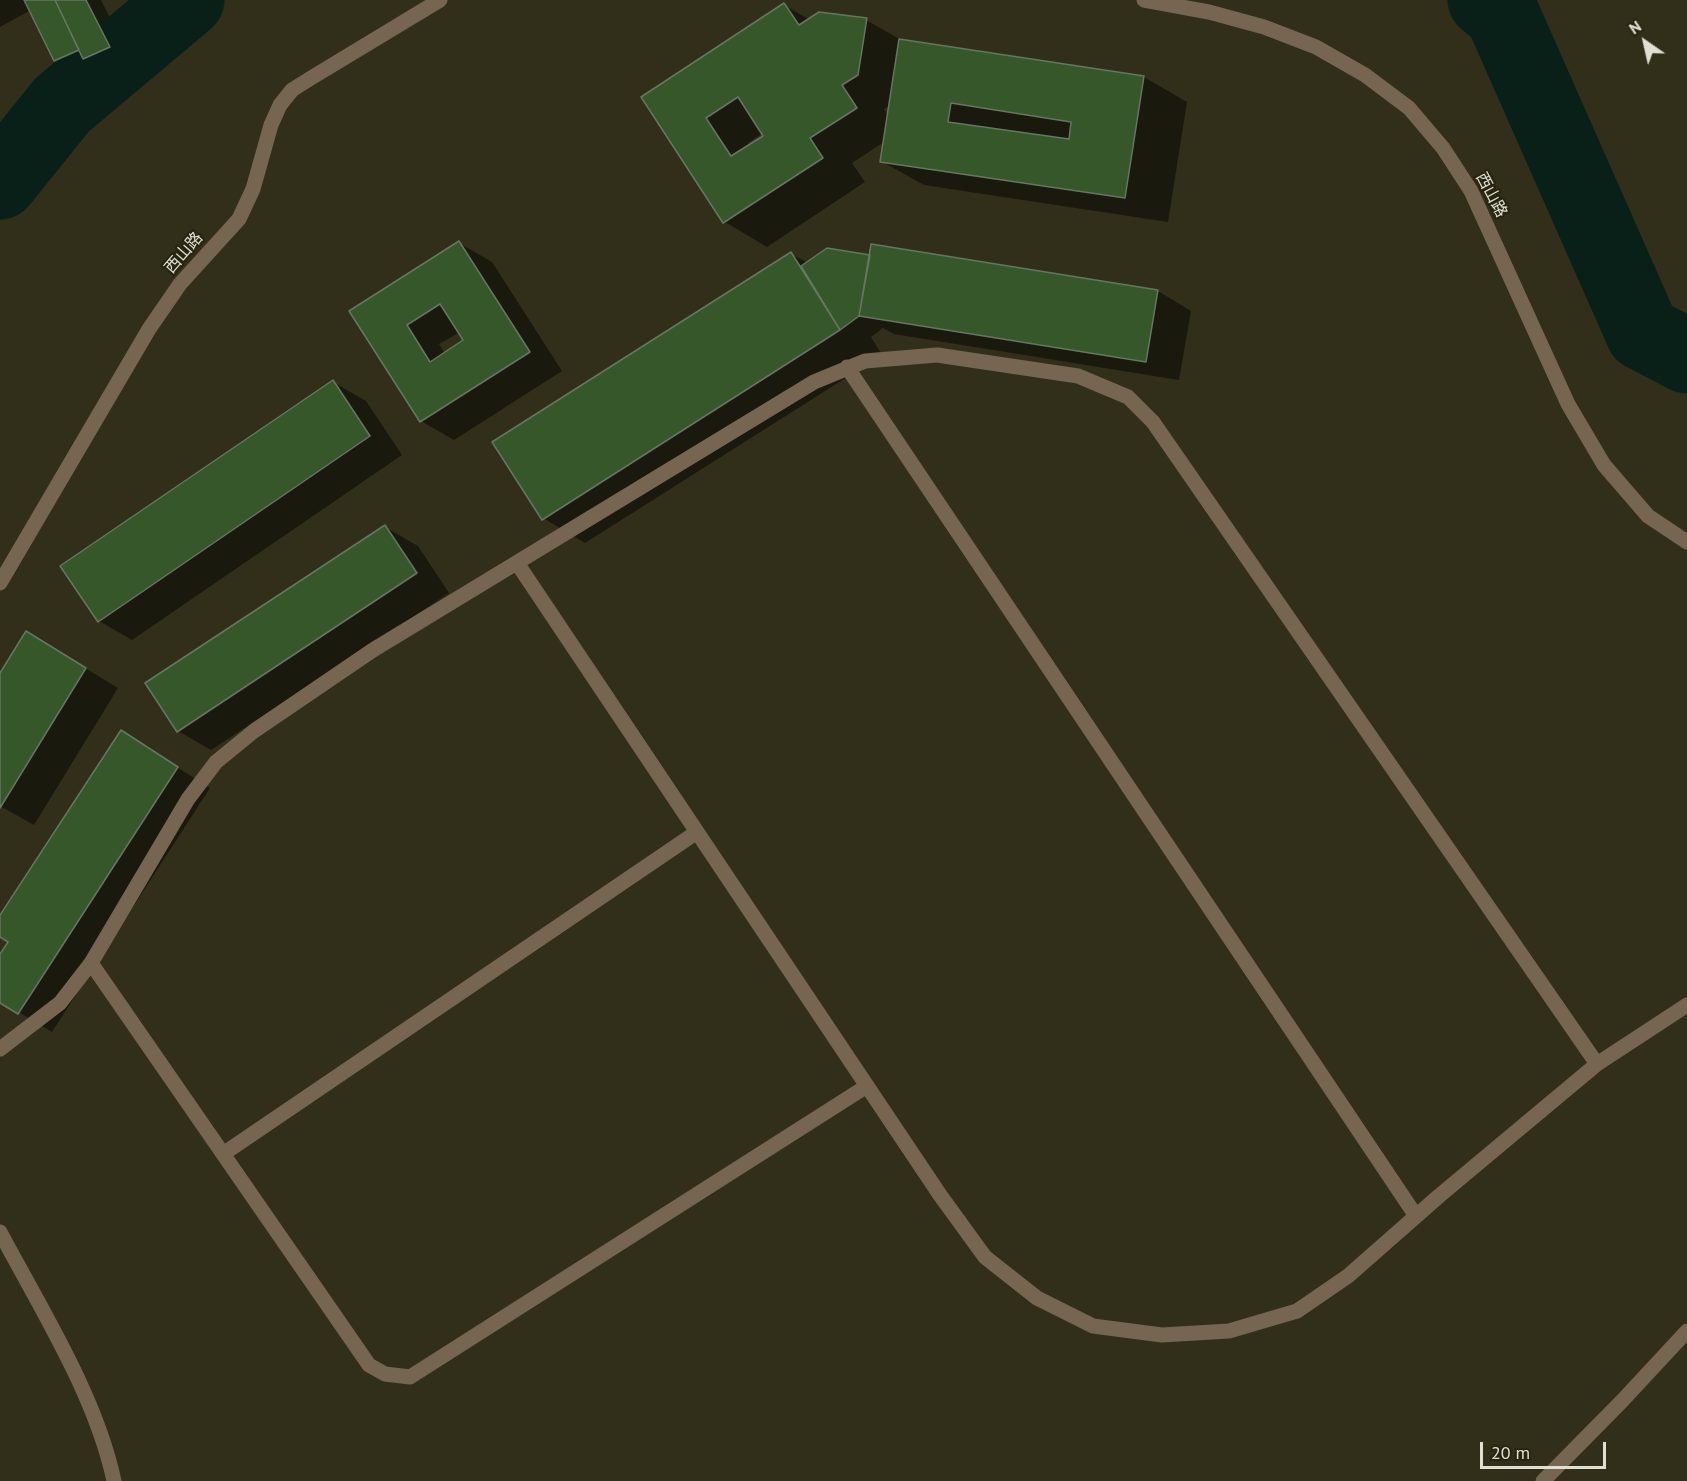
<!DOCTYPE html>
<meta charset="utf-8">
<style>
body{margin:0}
#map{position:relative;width:1687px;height:1481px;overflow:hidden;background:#312f1a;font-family:"PT Sans",sans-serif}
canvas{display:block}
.north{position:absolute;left:1615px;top:12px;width:60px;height:60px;-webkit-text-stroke:4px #272510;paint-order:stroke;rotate:326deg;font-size:16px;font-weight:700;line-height:24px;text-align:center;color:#e0dfd2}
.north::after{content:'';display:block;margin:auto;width:21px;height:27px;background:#e0dfd2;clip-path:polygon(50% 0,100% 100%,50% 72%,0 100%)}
.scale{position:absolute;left:1480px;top:1442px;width:126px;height:27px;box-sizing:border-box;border:3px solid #e0dfd2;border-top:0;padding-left:8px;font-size:18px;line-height:21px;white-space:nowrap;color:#e0dfd2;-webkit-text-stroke:4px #272510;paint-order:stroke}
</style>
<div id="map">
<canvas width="1687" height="1481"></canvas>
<div class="north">N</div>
<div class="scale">20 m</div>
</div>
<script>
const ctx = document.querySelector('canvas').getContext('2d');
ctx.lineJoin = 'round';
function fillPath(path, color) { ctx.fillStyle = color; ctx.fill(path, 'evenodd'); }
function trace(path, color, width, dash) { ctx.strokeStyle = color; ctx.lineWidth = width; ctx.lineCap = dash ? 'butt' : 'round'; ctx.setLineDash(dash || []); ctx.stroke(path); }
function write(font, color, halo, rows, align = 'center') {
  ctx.font = font + ' "PT Sans","Noto Sans SC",sans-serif'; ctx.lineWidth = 4.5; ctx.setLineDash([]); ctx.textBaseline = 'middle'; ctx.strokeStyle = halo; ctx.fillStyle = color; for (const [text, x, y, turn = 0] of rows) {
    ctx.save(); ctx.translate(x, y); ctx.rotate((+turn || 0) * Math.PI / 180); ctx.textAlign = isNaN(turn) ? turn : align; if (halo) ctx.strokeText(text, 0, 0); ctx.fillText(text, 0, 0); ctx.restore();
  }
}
const shadow = new Path2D(`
 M 0,0 L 101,0 L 131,59 L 107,71 L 96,65 L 78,73 L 55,60 L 31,10 L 0,27 Z
 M 784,5 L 810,20 L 866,20 L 903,41 L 1144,77 L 1187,102 L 1168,222 L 924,185 L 881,161 L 884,142 L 852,163 L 865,182 L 767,247 L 725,222 L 643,98 ZM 890,106 L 888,116 L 884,109 ZM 763,133 L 765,136 L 750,146 L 748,143 Z
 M 459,243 L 492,262 L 562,371 L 454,440 L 421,421 L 351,312 ZM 460,332 L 465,341 L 445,354 L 439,344 Z
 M 791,254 L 808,263 L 1158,291 L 1191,311 L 1179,380 L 894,334 L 883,328 L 871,337 L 882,355 L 585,543 L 543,518 Z
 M 333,382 L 366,401 L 402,455 L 132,640 L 99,621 Z
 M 385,527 L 418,546 L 449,593 L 211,750 L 178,731 Z
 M 59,652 L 118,688 L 34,825 L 0,806 L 0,676 Z
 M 121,732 L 210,788 L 52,1032 L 0,1001 L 0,957 L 10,941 L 0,935 L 0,918 Z`);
const river = new Path2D(`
 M 1485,0 L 1502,14 L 1643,333 L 1687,356
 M 0,182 L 62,105 L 187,0`);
const building = new Path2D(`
 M 24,0 L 55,0 L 79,50 L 54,61 Z
 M 55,0 L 86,0 L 110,47 L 83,59 Z
 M 784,3 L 799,25 L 819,12 L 867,18 L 858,75 L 842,85 L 857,108 L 810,138 L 823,158 L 723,223 L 641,97 ZM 738,97 L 763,136 L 731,156 L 706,118 Z
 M 899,39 L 1144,76 L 1125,198 L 880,162 ZM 951,103 L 1071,122 L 1069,139 L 948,122 Z
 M 459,241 L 530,352 L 420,422 L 349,311 ZM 440,304 L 463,340 L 430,362 L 407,325 Z
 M 871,244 L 1158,290 L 1146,362 L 859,316 Z
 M 827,248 L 870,255 L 859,316 L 840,330 L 801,266 Z
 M 791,252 L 840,330 L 542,520 L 492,442 Z
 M 333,380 L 370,436 L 98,622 L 60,566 Z
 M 385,525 L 417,573 L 177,732 L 145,683 Z
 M 26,631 L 86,668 L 0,808 L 0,673 Z
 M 121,730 L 178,767 L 18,1014 L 0,1003 L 0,954 L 8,942 L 0,937 L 0,915 Z`);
const service = new Path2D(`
 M 847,367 L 1416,1216
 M 517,563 L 940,1195 L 985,1257 L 1037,1298 L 1093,1326 L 1162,1335 L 1229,1331 L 1297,1311 L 1348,1276 L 1439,1196 L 1597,1064 L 1687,1005
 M 91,963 L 369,1365 L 385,1374 L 410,1377 L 867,1086
 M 0,1049 L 60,1003 L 91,963 L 188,799 L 216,762 L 254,731 L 373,650 L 814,382 L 865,361 L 937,355 L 1078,376 L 1128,397 L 1153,422 L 1597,1064
 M 223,1154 L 697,832
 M 0,1232 C 41,1309 96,1396 114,1481
 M 1543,1481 L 1622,1401 L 1687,1331`);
const minor = new Path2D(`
 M 1144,0 L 1209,12 L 1264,27 L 1316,47 L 1365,75 L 1409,108 L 1443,148 L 1471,191 L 1568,404 L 1604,465 L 1648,516 L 1687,542
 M 0,583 L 149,329 L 180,284 L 239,219 L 253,189 L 271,125 L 280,105 L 292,90 L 311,78 L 440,0`);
const streetNames = [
 ["西山路",1491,195,62],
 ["西山路",184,253,-49]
];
fillPath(shadow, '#0007');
trace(river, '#092019', 75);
fillPath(building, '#365729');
trace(building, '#677662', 1.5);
trace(service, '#766551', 15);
trace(minor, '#766551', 15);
write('16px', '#e0dfd2', '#272510', streetNames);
</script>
